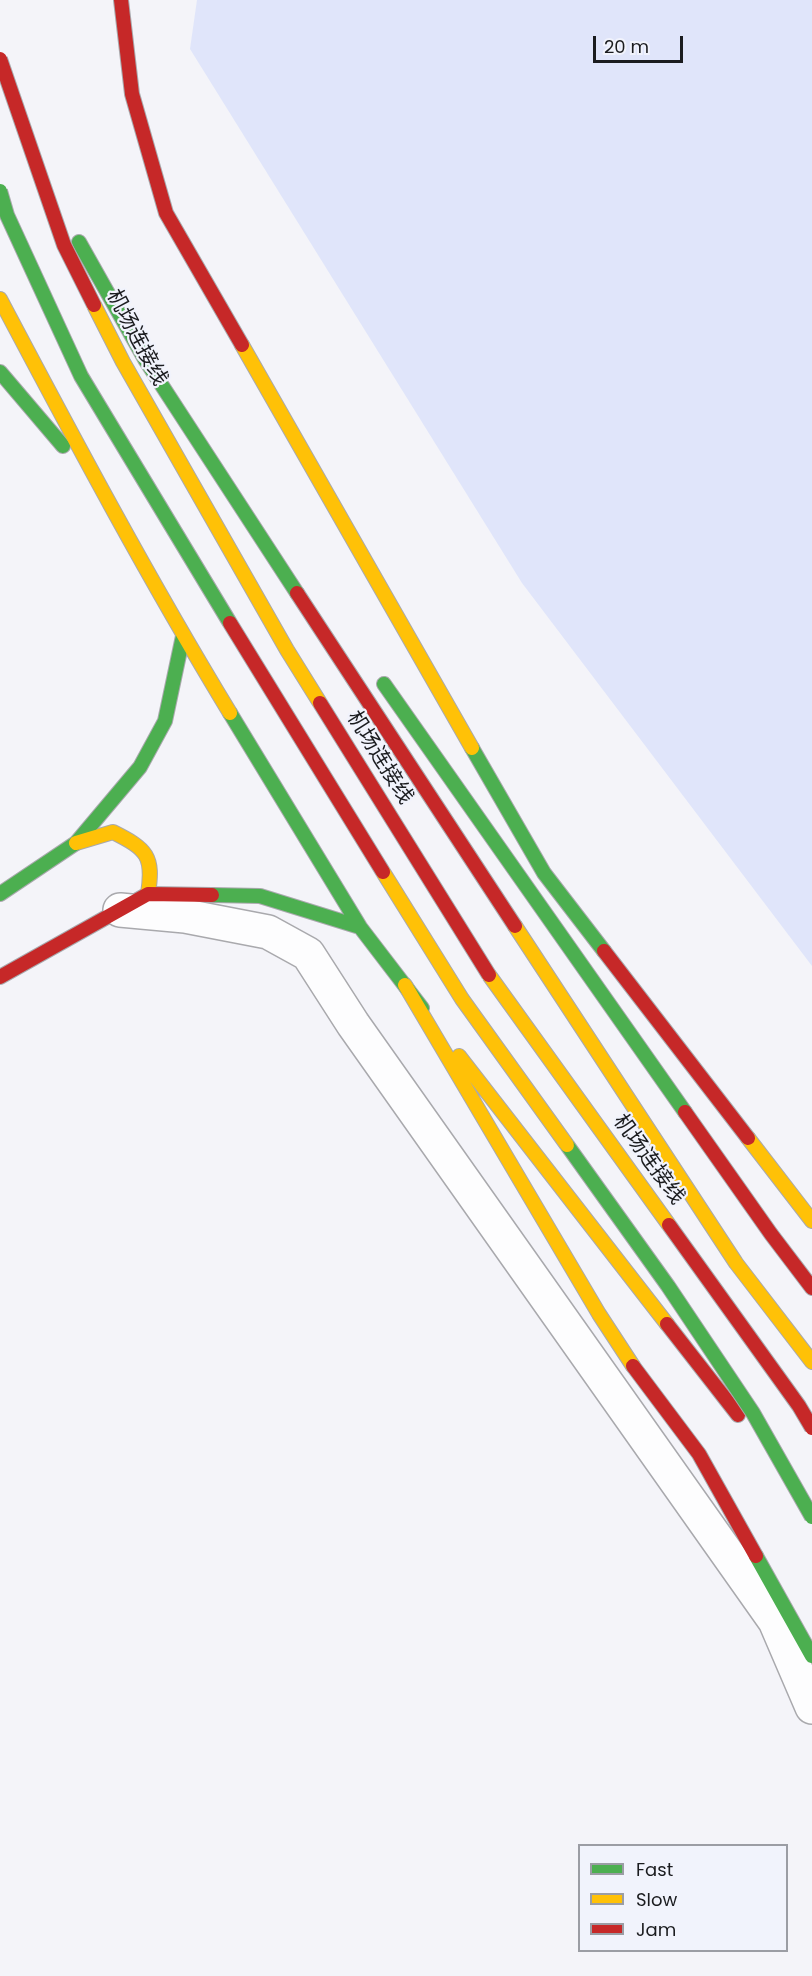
<!DOCTYPE html>
<meta charset="utf-8">
<style>
body{margin:0}
#map{position:relative;width:812px;height:1976px;overflow:hidden;background:#f4f4f9;font-family:Poppins,sans-serif}
canvas{display:block}
.legend{position:absolute;left:578px;top:1844px;width:210px;height:108px;box-sizing:border-box;background:#f1f3fc;border:2px solid #9b9da4;margin:0;padding:8px 10px;list-style:none;font-size:18px;color:#1b1c1f}
.legend li{display:flex;align-items:center;gap:12px;height:30px}
.legend b{width:30px;border:2px solid #9b9da4}
.scale{position:absolute;left:593px;top:36px;width:90px;height:27px;box-sizing:border-box;border:3px solid #1b1c1f;border-top:0;padding-left:8px;font-size:18px;line-height:21px;white-space:nowrap;color:#1b1c1f;-webkit-text-stroke:4px #f1f3fc;paint-order:stroke}
</style>
<div id="map">
<canvas width="812" height="1976"></canvas>
<ul class="legend">
<li><b style="height:8px;background:#4caf50"></b>Fast</li>
<li><b style="height:8px;background:#ffc107"></b>Slow</li>
<li><b style="height:8px;background:#c62828"></b>Jam</li>
</ul>
<div class="scale">20 m</div>
</div>
<script>
const ctx = document.querySelector('canvas').getContext('2d');
ctx.lineJoin = 'round';
function fillPath(path, color) { ctx.fillStyle = color; ctx.fill(path, 'evenodd'); }
function trace(path, color, width, dash) { ctx.strokeStyle = color; ctx.lineWidth = width; ctx.lineCap = dash ? 'butt' : 'round'; ctx.setLineDash(dash || []); ctx.stroke(path); }
function write(font, color, halo, rows, align = 'center') {
  ctx.font = font + ' Poppins,"Noto Sans SC",sans-serif'; ctx.lineWidth = 4.5; ctx.setLineDash([]); ctx.textBaseline = 'middle'; ctx.strokeStyle = halo; ctx.fillStyle = color; for (const [text, x, y, turn = 0] of rows) {
    ctx.save(); ctx.translate(x, y); ctx.rotate((+turn || 0) * Math.PI / 180); ctx.textAlign = isNaN(turn) ? turn : align; if (halo) ctx.strokeText(text, 0, 0); ctx.fillText(text, 0, 0); ctx.restore();
  }
}
const green = new Path2D(`
 M 197,0 L 812,0 L 812,966 L 522,583 L 190,49 Z`);
const street = new Path2D(`
 M 120,910 L 185,916 L 268,932 L 308,954 L 353,1024 L 775,1621 L 812,1707`);
const fast = new Path2D(`
 M 79,242 L 146,361 L 297,593
 M 0,372 L 63,446
 M 384,684 L 685,1112
 M 230,713 L 360,927 L 422,1008
 M 472,748 L 544,873 L 604,951
 M 0,894 L 76,843 L 140,767 L 165,721 L 183,636
 M 212,895 L 260,896 L 360,927
 M 756,1556 L 812,1656`);
const slow = new Path2D(`
 M 0,299 C 74,439 148,578 230,713
 M 242,345 L 472,748
 M 76,843 L 113,832 C 147,849 154,856 148,894
 M 515,926 L 736,1263 L 812,1362
 M 405,985 L 599,1314 L 633,1366
 M 459,1056 L 667,1324
 M 748,1138 L 812,1221`);
const jam = new Path2D(`
 M 121,0 L 132,94 L 166,213 L 242,345
 M 297,593 L 515,926
 M 604,951 L 748,1138
 M 0,977 L 148,894 L 212,895
 M 685,1112 L 771,1234 L 812,1288
 M 667,1324 L 738,1415
 M 633,1366 L 699,1454 L 756,1556`);
const fastBridge = new Path2D(`
 M 0,191 L 7,215 L 81,376 L 230,623
 M 567,1145 L 668,1286 L 753,1413 L 812,1517`);
const slowBridge = new Path2D(`
 M 94,305 L 123,362 L 287,650 L 320,703
 M 383,872 L 462,999 L 567,1145
 M 489,975 L 669,1225`);
const jamBridge = new Path2D(`
 M 0,59 L 64,245 L 94,305
 M 230,623 L 383,872
 M 320,703 L 489,975
 M 669,1225 L 799,1406 L 812,1428`);
const streetNames = [
 ["机场连接线",136,338,62],
 ["机场连接线",379,758,58],
 ["机场连接线",648,1160,54]
];
fillPath(green, '#e0e5fa');
trace(street, '#a9a9ad', 36);
trace(fast, '#a9a9ad', 16);
trace(slow, '#a9a9ad', 16);
trace(jam, '#a9a9ad', 16);
trace(street, '#fdfdfe', 33);
trace(fast, '#4caf50', 14);
trace(slow, '#ffc107', 14);
trace(jam, '#c62828', 14);
trace(fastBridge, '#a9a9ad', 16, []);
trace(slowBridge, '#a9a9ad', 16, []);
trace(jamBridge, '#a9a9ad', 16, []);
trace(fastBridge, '#4caf50', 14);
trace(slowBridge, '#ffc107', 14);
trace(jamBridge, '#c62828', 14);
write('21px', '#1b1c1f', '#f1f3fc', streetNames);
</script>
